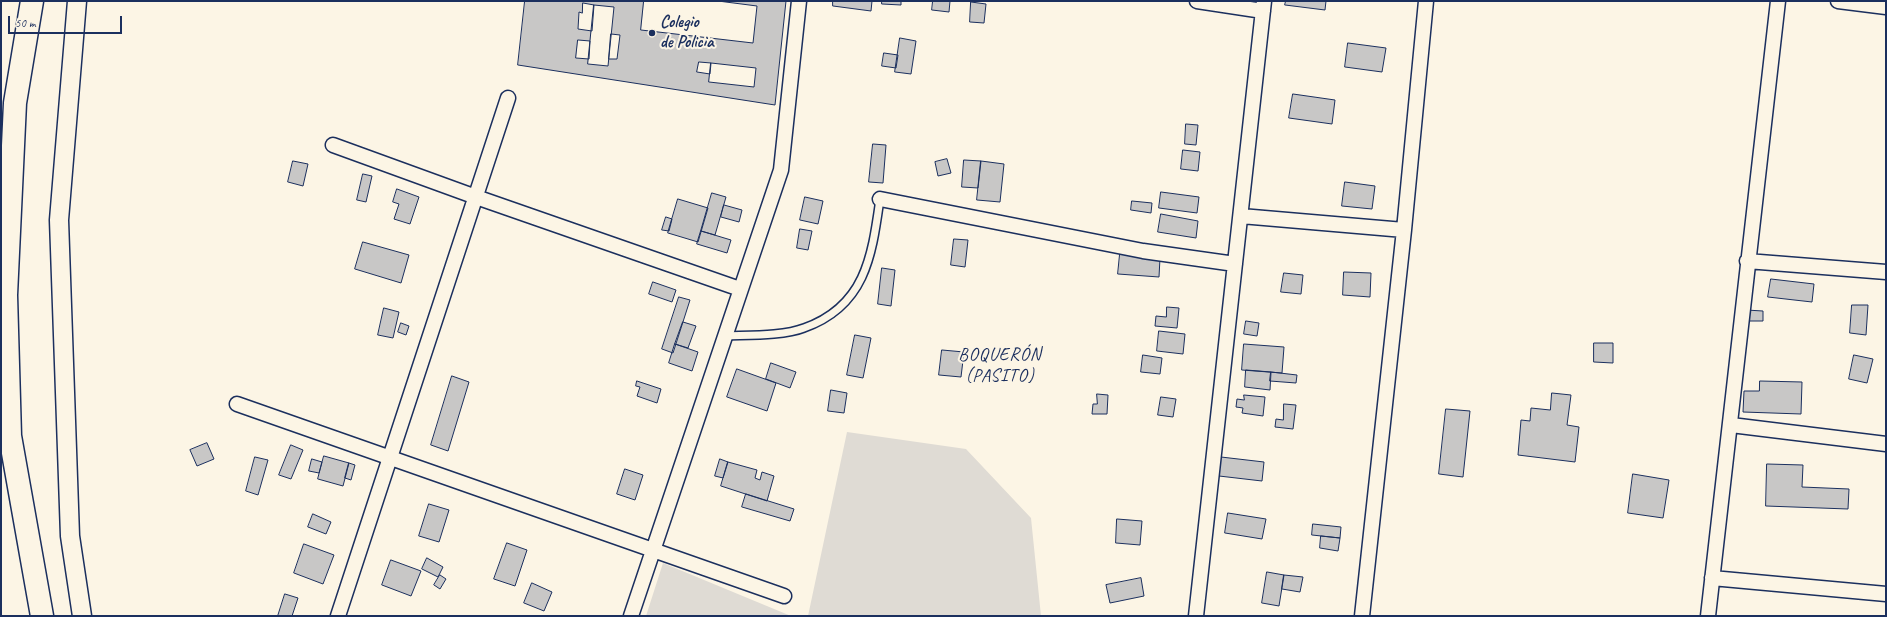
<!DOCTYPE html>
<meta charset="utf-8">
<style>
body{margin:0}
#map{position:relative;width:1887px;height:617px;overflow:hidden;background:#fcf5e5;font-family:Caveat,sans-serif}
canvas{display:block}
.frame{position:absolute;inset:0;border:2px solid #1b2f5e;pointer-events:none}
.scale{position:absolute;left:8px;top:16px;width:114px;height:18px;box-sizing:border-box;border:2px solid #1b2f5e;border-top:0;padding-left:5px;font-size:12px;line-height:14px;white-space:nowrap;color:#1b2f5e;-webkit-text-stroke:3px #fcf5e5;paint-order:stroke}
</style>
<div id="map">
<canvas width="1887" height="617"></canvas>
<div class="frame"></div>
<div class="scale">50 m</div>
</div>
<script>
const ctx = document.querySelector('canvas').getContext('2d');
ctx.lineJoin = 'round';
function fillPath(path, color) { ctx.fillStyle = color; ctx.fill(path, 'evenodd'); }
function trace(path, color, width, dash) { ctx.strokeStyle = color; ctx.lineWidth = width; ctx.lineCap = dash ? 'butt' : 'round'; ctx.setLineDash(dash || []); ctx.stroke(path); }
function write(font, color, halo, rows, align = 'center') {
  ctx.font = font + ' Caveat,sans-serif'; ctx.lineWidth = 4; ctx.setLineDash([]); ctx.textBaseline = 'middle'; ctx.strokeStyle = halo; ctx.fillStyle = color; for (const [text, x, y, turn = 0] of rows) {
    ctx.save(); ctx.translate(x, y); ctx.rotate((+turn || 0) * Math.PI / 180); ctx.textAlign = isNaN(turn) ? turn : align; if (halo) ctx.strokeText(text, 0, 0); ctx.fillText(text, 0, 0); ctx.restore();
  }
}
const green = new Path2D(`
 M 847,432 L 966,449 L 1031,518 L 1041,616 L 808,616 Z
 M 663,563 L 791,616 L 646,616 Z`);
const building = new Path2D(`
 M 525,1 L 786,1 L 775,105 L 518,65 Z
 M 644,1 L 718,1 L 757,6 L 753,43 L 641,30 Z
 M 833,1 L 872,1 L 871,11 L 833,6 Z
 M 882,1 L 901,1 L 901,5 L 882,4 Z
 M 933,1 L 950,1 L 949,12 L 932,10 Z
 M 1286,1 L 1326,1 L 1325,10 L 1285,5 Z
 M 971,2 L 986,4 L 984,23 L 970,22 Z
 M 583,3 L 594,5 L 592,31 L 578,29 L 579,12 L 582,13 Z
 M 594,5 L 614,7 L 608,66 L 588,64 Z
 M 611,34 L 620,35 L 617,59 L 609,59 Z
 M 900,38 L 916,41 L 911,74 L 895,72 Z
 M 578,40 L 590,41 L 589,59 L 576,58 Z
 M 1348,43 L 1386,48 L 1382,72 L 1345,67 Z
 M 884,53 L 898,55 L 896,68 L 882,66 Z
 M 699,62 L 711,63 L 710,74 L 697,72 Z
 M 711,63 L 756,68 L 754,87 L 709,82 Z
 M 1293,94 L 1335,100 L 1332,124 L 1289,118 Z
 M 1186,124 L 1198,125 L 1196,145 L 1185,144 Z
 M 873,144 L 886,145 L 883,183 L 869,182 Z
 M 1183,150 L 1200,152 L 1198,171 L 1181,169 Z
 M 947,159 L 951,173 L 938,176 L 935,162 Z
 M 964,160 L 981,161 L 978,188 L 962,187 Z
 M 293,161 L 308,164 L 303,186 L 288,182 Z
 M 981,161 L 1004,164 L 1000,202 L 977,200 Z
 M 363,174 L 372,176 L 366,202 L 357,200 Z
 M 1345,182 L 1375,186 L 1372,209 L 1342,206 Z
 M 397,189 L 419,197 L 410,224 L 394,219 L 399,204 L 393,202 Z
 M 1161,192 L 1199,197 L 1197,213 L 1159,208 Z
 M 712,193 L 726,197 L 715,235 L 701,231 Z
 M 805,197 L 823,201 L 818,224 L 800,220 Z
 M 678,199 L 708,208 L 698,242 L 668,233 Z
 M 1132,201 L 1152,203 L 1151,213 L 1131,210 Z
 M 724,205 L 742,210 L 739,222 L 721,217 Z
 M 1161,214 L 1198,221 L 1196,238 L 1158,232 Z
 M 666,217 L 672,219 L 669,231 L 662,230 Z
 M 800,229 L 812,231 L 808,250 L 797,248 Z
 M 701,231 L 731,240 L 727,253 L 697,244 Z
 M 954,239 L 968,240 L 965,267 L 951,265 Z
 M 363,242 L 409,255 L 401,283 L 355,269 Z
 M 1120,254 L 1160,258 L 1159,277 L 1118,274 Z
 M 882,268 L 895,270 L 891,306 L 878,304 Z
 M 1344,272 L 1371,273 L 1370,297 L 1343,295 Z
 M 1284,273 L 1303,275 L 1301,294 L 1281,292 Z
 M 1771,279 L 1814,284 L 1812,302 L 1768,297 Z
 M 653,282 L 676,290 L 672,302 L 649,294 Z
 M 679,297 L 690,300 L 673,353 L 662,349 Z
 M 1852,305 L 1868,305 L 1866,335 L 1850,333 Z
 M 1167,307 L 1179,308 L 1177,328 L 1155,326 L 1156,316 L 1166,317 Z
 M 384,308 L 399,312 L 393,338 L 378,335 Z
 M 1746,310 L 1763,311 L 1763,321 L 1746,321 Z
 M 1246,321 L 1259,323 L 1257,336 L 1244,334 Z
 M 683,322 L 696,326 L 688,348 L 675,344 Z
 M 401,323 L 409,326 L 406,335 L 398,332 Z
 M 1159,331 L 1185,334 L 1183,354 L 1157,351 Z
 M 855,335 L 871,338 L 863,378 L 847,375 Z
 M 1594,343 L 1613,343 L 1613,363 L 1594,362 Z
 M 675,344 L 698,352 L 692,371 L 669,363 Z
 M 1244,344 L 1284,347 L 1282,373 L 1242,370 Z
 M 942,350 L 964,352 L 961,377 L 939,375 Z
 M 1143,355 L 1162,358 L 1160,374 L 1141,372 Z
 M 1854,355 L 1873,359 L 1867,383 L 1849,379 Z
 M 771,363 L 796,372 L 790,388 L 766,379 Z
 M 737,369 L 776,383 L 767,411 L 727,397 Z
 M 1246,370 L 1271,372 L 1270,390 L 1245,387 Z
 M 1271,372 L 1297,375 L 1296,383 L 1270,381 Z
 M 452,376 L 469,382 L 448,451 L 431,445 Z
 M 637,381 L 661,389 L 657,403 L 637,396 L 640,387 L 636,386 Z
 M 1760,381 L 1802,382 L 1801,414 L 1743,412 L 1744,391 L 1759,391 Z
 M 831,390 L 847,393 L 844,413 L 828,411 Z
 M 1552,393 L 1571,395 L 1567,425 L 1579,427 L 1575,462 L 1518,455 L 1521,420 L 1530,421 L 1531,408 L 1550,410 Z
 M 1097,394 L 1108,395 L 1107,414 L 1092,414 L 1093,404 L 1097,404 Z
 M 1244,395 L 1265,397 L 1263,416 L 1242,413 L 1243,408 L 1236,407 L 1237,399 L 1244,400 Z
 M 1161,397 L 1176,399 L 1173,417 L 1158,415 Z
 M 1284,404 L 1296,405 L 1293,429 L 1275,427 L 1276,419 L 1283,420 Z
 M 1446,409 L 1470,411 L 1463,477 L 1439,474 Z
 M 207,443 L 214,459 L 197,466 L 190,450 Z
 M 291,445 L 303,450 L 291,479 L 279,475 Z
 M 324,456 L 349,463 L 343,486 L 318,479 Z
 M 255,457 L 268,460 L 258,495 L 246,491 Z
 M 1221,457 L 1264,462 L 1262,481 L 1219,476 Z
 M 312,459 L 322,462 L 319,473 L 309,471 Z
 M 720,459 L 728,462 L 723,478 L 715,476 Z
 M 728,462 L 757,470 L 755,478 L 760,480 L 762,472 L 774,476 L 767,501 L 721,486 Z
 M 349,463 L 355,465 L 351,480 L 345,478 Z
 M 1767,464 L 1803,465 L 1802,487 L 1849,489 L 1848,509 L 1766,506 Z
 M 625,469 L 643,475 L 635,500 L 617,494 Z
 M 1633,474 L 1669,480 L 1663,518 L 1628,513 Z
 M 746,494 L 794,509 L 790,521 L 742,507 Z
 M 429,504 L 449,510 L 439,542 L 419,536 Z
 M 1228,513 L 1266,519 L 1262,539 L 1225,533 Z
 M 313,514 L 331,522 L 326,534 L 308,527 Z
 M 1117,519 L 1142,521 L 1140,545 L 1116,543 Z
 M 1313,524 L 1341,527 L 1340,538 L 1312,535 Z
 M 1321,536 L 1340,538 L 1338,551 L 1320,548 Z
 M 507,543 L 527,550 L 515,586 L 494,579 Z
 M 304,544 L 334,555 L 323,584 L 294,573 Z
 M 427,558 L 443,567 L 438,577 L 422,569 Z
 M 391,560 L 421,571 L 411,596 L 382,585 Z
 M 1267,572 L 1284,575 L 1279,606 L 1262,603 Z
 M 440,575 L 446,579 L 440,589 L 434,585 Z
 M 1284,575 L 1303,577 L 1300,592 L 1282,589 Z
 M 1141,578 L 1144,596 L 1110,603 L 1106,585 Z
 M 532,583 L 552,592 L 544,611 L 524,603 Z
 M 285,594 L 298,598 L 292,616 L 278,616 Z`);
const service = new Path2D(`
 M 725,336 C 747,335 784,336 804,328 C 866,306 872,255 880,199`);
const minor = new Path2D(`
 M 1197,1 L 1263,11
 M 1838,1 L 1886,7
 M 333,145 L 476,197 L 740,289
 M 880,199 L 1143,251 L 1235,264
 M 1241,216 L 1404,230
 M 1747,261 L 1886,272
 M 237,404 L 784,596
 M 1731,425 L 1886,444
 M 1712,578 L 1886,594
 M 338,616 L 508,98
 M 631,616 L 781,170 L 799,1
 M 1196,616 L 1264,1
 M 1362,616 L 1404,230 L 1426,1
 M 1708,616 L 1778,1`);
const tertiary = new Path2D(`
 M 77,1 L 59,220 L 70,536 L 82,616`);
const trunk = new Path2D(`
 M 32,1 L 15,103 L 6,295 L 10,436 L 42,616`);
const markers = [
 [652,33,4,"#1b2f5e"]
];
const poiNames = [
 ["Colegio",660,23],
 ["de Policia",660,43]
];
const neighbourhoodNames = [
 ["BOQUERÓN",1000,355],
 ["(PASITO)",1000,376]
];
fillPath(green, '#dfdbd4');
fillPath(building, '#c8c7c6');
trace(building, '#1b2f5e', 1);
trace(service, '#1b2f5e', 10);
trace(minor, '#1b2f5e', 17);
trace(tertiary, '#1b2f5e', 21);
trace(trunk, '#1b2f5e', 25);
trace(service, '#fcf5e5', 7);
trace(minor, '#fcf5e5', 14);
trace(tertiary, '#fcf5e5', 18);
trace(trunk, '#fcf5e5', 22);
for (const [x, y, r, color] of markers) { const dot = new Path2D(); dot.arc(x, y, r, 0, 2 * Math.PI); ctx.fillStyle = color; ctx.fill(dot); trace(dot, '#fcf5e5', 1.5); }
write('bold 17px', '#1b2f5e', '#fcf5e5', poiNames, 'left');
ctx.letterSpacing = '1px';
write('18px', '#1b2f5e', '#fcf5e5', neighbourhoodNames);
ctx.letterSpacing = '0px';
</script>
